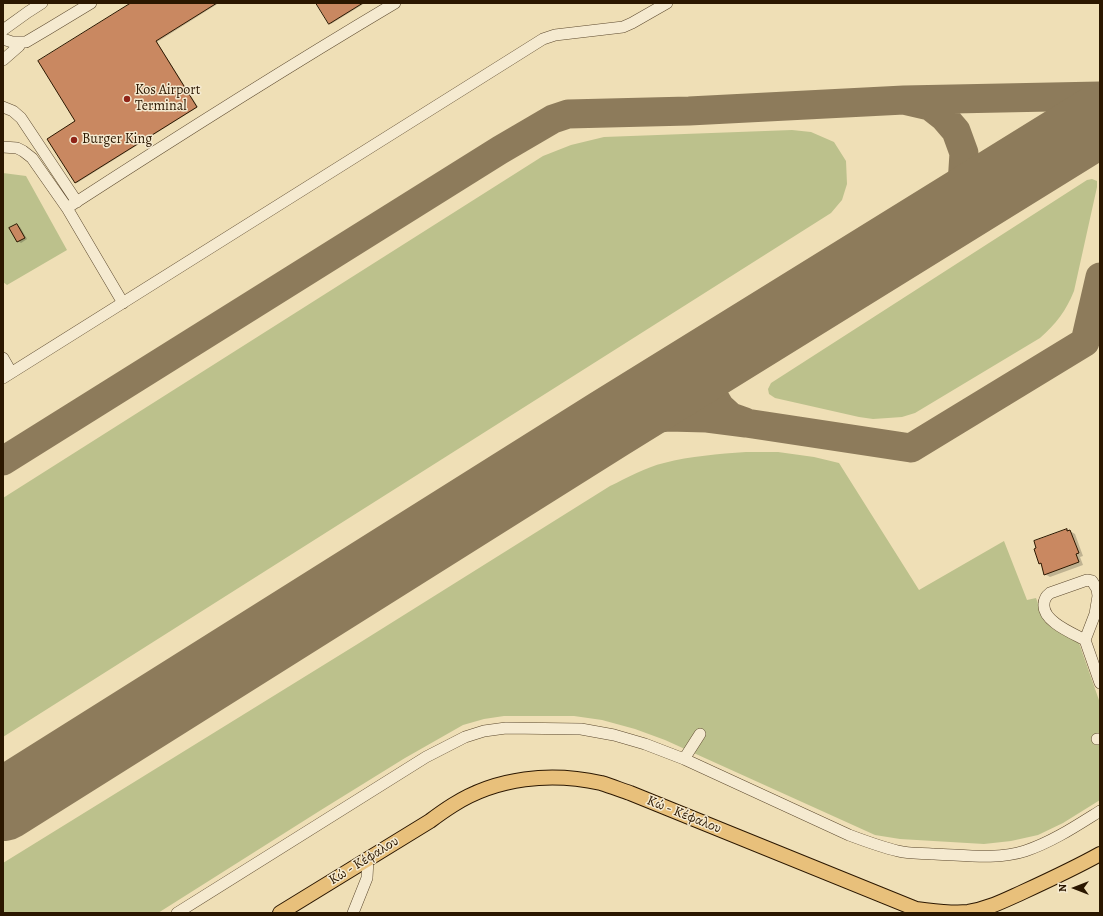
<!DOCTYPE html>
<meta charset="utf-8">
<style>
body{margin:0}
#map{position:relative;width:1103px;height:916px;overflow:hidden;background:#efdfb6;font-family:Alegreya,serif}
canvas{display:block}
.frame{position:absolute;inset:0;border:4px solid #2b1700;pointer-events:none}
.north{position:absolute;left:1055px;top:868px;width:40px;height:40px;-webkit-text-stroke:3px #f5ead0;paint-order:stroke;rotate:270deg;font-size:11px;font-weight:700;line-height:16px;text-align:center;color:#2b1700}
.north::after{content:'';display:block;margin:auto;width:14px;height:18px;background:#2b1700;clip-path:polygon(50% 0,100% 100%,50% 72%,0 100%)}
</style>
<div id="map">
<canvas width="1103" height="916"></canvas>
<div class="frame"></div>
<div class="north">N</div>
</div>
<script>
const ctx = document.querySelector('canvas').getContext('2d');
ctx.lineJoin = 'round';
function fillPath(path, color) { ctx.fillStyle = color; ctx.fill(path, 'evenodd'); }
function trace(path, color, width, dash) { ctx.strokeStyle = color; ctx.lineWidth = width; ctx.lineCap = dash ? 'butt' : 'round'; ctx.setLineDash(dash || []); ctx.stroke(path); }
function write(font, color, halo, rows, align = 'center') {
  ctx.font = font + ' Alegreya,serif'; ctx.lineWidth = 3; ctx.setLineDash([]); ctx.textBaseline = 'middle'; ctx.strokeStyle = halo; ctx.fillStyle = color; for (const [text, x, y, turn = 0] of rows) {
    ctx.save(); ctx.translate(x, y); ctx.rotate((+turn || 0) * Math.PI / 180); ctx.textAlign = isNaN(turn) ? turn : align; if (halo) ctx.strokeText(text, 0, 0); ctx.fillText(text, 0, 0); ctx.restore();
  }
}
const green = new Path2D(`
 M 792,130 L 811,132 L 834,142 L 846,161 L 847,184 L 842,200 L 831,213 L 3,737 L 3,498 L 543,156 L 571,145 L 604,137 Z
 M 3,173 L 26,176 L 67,250 L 7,285 L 3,282 Z
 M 1092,179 L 1097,181 L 1097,187 L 1074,291 C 1066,311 1056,324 1040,338 L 915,413 L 902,417 L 888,418 L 873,419 L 859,417 L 775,398 L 769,394 L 768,389 L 771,383 L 1087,180 Z
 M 746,452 L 778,452 L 814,457 L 839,463 L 919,590 L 1004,541 L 1027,600 L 1036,598 L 1045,622 L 1055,630 L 1079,643 L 1100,703 L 1100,800 L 1063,823 L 1038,835 L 1011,841 L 984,844 L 900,839 L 875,835 L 665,740 L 635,729 L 602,720 L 574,716 L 504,716 L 484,719 L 463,725 L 405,758 L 321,810 L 158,913 L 3,913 L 3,863 L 356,645 L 610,486 C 627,478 646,467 664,463 C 691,456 718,454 746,452 Z`);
const shadow = new Path2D(`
 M 133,3 L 219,3 L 157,42 L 198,107 L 77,183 L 75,183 Z
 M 318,3 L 365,3 L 331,24 Z
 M 17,225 L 20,227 L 27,239 L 21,243 L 18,241 Z
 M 1067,530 L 1070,531 L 1075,534 L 1083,556 L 1080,557 L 1083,565 L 1050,577 L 1045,574 L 1042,565 L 1040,563 Z`);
const taxiway = new Path2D(`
 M 1073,137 L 1088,131 L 1100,131
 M 931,225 L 949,207 L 962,185 L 964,153 L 956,131 L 944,117 L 930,106 L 904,100 L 1100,96
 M 730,349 L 716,364 L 712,380 L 714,397 L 720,407 L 731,417 L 745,422
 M 609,424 L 668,417 L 707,418 L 746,423 L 911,448 L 1085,342 L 1100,277
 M 3,461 L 500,150 L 553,119 L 568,114 L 689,111 L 904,100`);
const runway = new Path2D(`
 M 3,805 L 609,424 L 1100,120`);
const building = new Path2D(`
 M 131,3 L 217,3 L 156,41 L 197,107 L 75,183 L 47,139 L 75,121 L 38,61 Z
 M 316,3 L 363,3 L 329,24 Z
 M 17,224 L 25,238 L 17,242 L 9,228 Z
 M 1067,529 L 1067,531 L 1070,530 L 1079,553 L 1076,554 L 1079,562 L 1044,575 L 1041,563 L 1039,564 L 1034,549 L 1036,548 L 1034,541 Z`);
const minor = new Path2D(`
 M 3,30 L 28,12 L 42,3
 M 3,39 L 12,42 L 26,42 L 48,29 L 91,3
 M 3,60 L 19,46 L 20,43
 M 3,107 L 13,111 L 21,118 L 77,202
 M 3,147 L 17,148 L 23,151 L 32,158 L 67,208 L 123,303
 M 67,208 C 175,138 284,69 395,3
 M 3,358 L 11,372
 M 3,378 L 543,39 L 555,35 L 623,27 L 632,23 L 667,3
 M 1085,640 C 1072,633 1042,621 1044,604 C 1044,599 1046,596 1050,593 L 1087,580 L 1092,581 L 1097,589 L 1098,596 L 1095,614 L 1085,640 L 1100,683
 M 1097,739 L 1100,739
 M 684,759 L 700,734
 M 177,913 L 426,757 L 465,737 L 484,731 L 506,728 L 581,729 L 614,735 L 645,744 L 684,759 L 849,835 C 865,841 881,847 898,851 C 909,854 922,853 934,854 C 964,855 997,860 1025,851 C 1052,842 1076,826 1100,811
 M 353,913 L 367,878 L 368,859`);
const major = new Path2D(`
 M 280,913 L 430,821 C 438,815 445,810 453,805 C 497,777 551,772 601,783 C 611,786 621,790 630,793 L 916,909 C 934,911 951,914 968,912 C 988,909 1005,900 1023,892 C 1049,880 1075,868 1100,854`);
const markers = [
 [127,99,4,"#8f2418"],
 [74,140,4,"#8f2418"]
];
const poiNames = [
 ["Kos Airport",135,91],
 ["Terminal",135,107],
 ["Burger King",82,140]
];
const streetNames = [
 ["Κώ - Κέφαλου",684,815,22],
 ["Κώ - Κέφαλου",364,861,-32]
];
fillPath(green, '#bcc18c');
fillPath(shadow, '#0003');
trace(taxiway, '#8d7b5b', 29);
trace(runway, '#8d7b5b', 72);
fillPath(building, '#c98861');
trace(building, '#2b1700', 1);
trace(minor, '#5c492e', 12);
trace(major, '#2b1700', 16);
trace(minor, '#f5ead0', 11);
trace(major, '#e8c07b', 14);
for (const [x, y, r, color] of markers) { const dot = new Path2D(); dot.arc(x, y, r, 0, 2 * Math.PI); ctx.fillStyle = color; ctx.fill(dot); trace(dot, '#f5ead0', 1.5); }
write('14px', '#2b1700', '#f5ead0', poiNames, 'left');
write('14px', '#2b1700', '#f5ead0', streetNames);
</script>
